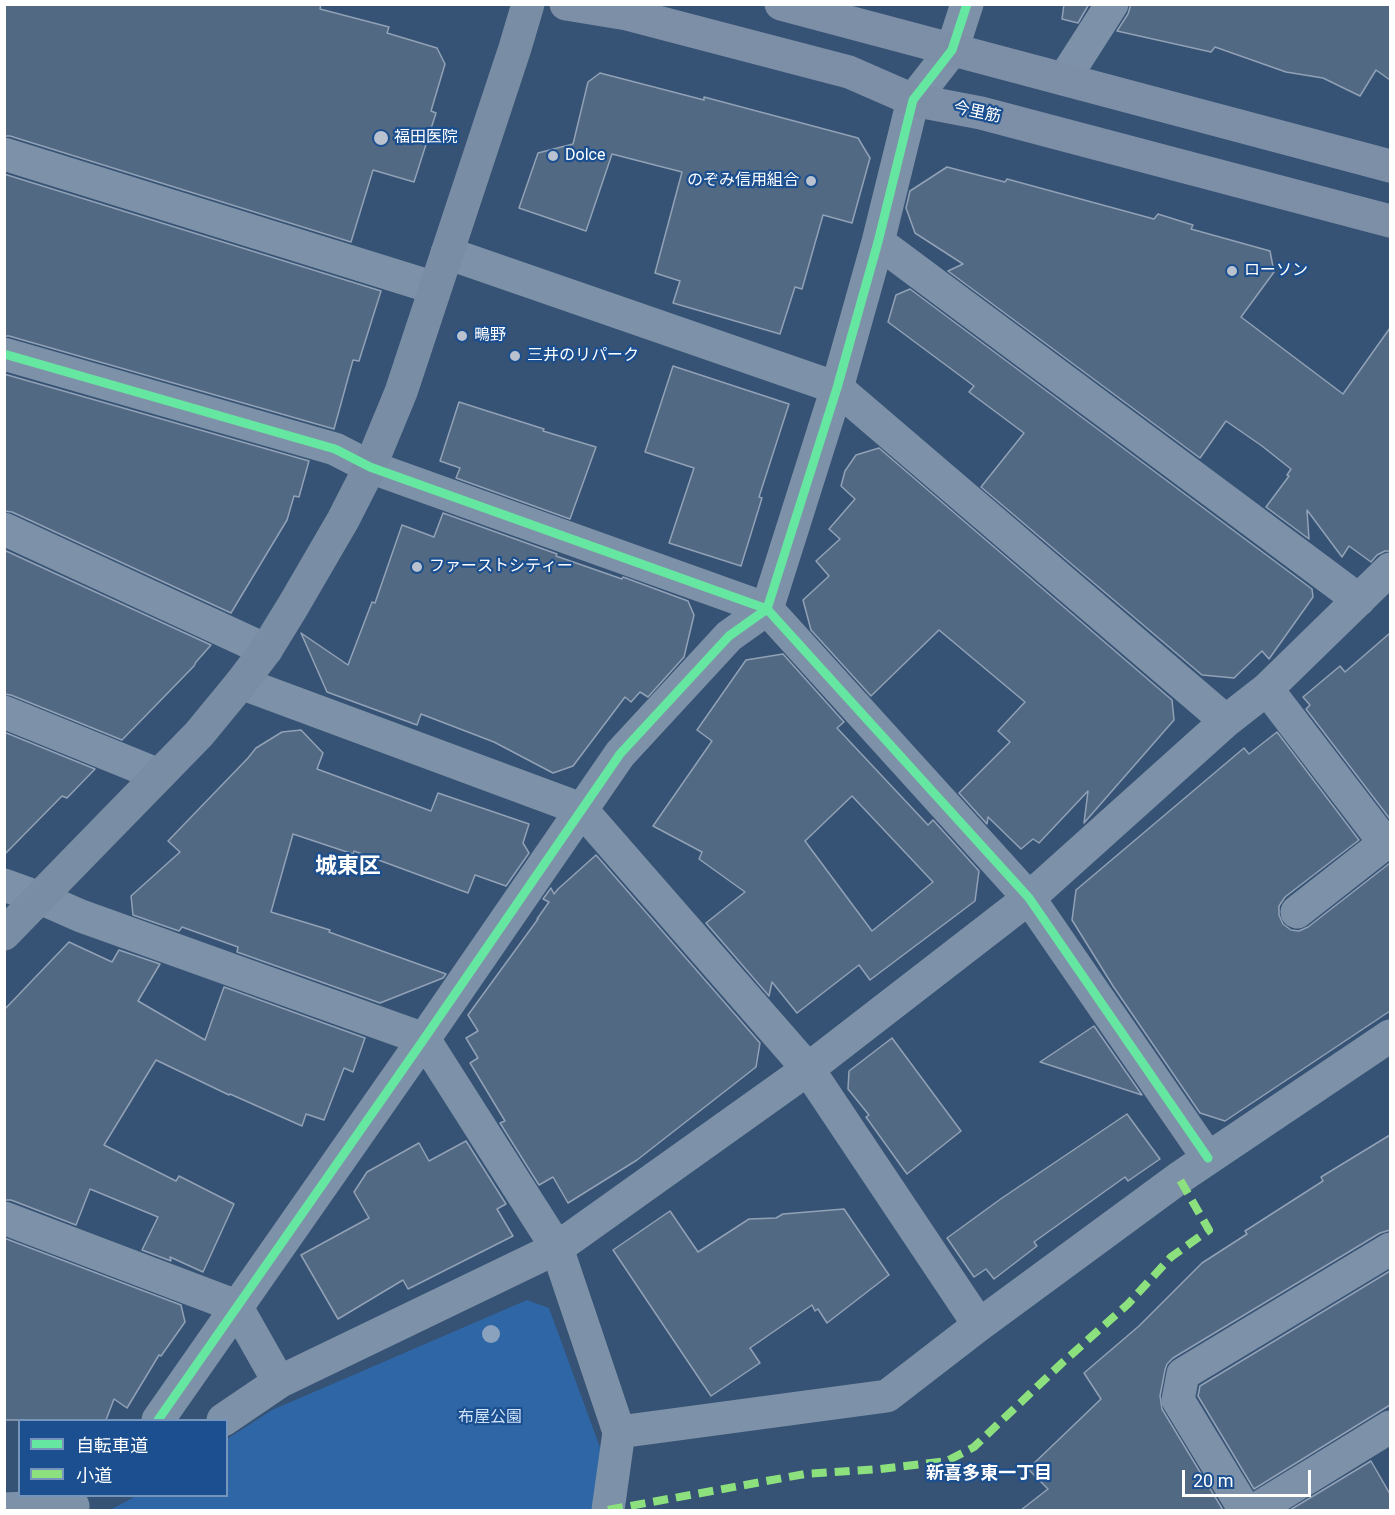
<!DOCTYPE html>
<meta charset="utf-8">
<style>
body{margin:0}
#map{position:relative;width:1395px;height:1515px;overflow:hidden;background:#365274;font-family:Roboto,"Noto Sans JP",sans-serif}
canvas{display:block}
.frame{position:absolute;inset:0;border:6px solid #fff;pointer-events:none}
.legend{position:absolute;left:18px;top:1419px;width:210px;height:78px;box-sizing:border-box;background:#1b4f8f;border:2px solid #7695bc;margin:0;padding:8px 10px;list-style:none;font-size:18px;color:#fff}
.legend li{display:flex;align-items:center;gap:12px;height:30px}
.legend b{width:30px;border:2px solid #7695bc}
.scale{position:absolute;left:1182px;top:1470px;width:129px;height:27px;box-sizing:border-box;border:3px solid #fff;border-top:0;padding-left:8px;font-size:18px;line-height:21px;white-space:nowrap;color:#fff;-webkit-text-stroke:4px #1b4f8f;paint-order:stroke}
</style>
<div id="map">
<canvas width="1395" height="1515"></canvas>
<div class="frame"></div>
<ul class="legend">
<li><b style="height:8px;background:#66e7a1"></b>自転車道</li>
<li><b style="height:8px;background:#8de07e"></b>小道</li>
</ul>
<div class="scale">20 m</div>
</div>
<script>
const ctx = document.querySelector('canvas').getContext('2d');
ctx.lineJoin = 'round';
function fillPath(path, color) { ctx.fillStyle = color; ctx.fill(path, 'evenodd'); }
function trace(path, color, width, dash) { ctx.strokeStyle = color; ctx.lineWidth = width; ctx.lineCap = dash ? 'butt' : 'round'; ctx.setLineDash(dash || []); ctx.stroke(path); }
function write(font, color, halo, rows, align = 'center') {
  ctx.font = font + ' Roboto,"Noto Sans JP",sans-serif'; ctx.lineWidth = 4.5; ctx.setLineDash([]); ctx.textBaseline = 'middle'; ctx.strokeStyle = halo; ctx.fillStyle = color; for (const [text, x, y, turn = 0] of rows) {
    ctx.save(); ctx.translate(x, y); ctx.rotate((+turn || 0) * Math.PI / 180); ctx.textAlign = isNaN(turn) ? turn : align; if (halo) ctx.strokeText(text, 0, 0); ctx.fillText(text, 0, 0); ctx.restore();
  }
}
const green = new Path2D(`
 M 527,1300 L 549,1308 L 602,1453 L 596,1510 L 110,1510 L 136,1496 L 226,1496 L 227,1439 L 272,1410 Z`);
const building = new Path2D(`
 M 4,4 L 321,4 L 320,9 L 389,27 L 387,33 L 437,48 L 445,64 L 431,111 L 436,113 L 414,182 L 373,170 L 351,242 L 10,136 L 4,136 Z
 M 1064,4 L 1089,4 L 1078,23 L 1062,19 Z
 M 1131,4 L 1390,4 L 1390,80 L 1376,70 L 1360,96 L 1323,78 L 1286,72 L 1215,47 L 1211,52 L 1117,31 L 1128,14 Z
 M 600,73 L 704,100 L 704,97 L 858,138 L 870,158 L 852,223 L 823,215 L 802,289 L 795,287 L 780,334 L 673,303 L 680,281 L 655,273 L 682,172 L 612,154 L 586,231 L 519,208 L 538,153 L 573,144 L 588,82 Z
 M 947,167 L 1005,182 L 1007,179 L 1154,219 L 1158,214 L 1193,225 L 1191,229 L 1270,251 L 1274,272 L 1241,317 L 1343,394 L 1390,328 L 1390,551 L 1385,551 L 1377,555 L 1371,562 L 1349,546 L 1342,557 L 1307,510 L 1309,539 L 1266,507 L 1289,476 L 1287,475 L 1291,469 L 1262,446 L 1226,421 L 1200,458 L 948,271 L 963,264 L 915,233 L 906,208 L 910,191 Z
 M 4,174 L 381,291 L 359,361 L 353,360 L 334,429 L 9,336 L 4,336 Z
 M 910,289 L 1312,589 L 1313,597 L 1269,659 L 1262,651 L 1234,678 L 1202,675 L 981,487 L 1024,433 L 969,392 L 974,386 L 888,322 L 896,295 Z
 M 673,366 L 789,404 L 759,497 L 762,498 L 741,566 L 669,543 L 694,468 L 645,452 Z
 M 4,374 L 309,461 L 299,497 L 294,496 L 287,520 L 231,613 L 12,512 L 4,511 Z
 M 459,402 L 544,429 L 543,431 L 596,447 L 570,519 L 456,478 L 460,468 L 440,461 Z
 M 879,448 L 1172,700 L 1174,720 L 1084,823 L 1088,791 L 1039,843 L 1033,839 L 1021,849 L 988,817 L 987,824 L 959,793 L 1010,742 L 998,731 L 1025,702 L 939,630 L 871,696 L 811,630 L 803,600 L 829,576 L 816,561 L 840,539 L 829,529 L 855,499 L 841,486 L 845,471 L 856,455 Z
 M 443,513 L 557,554 L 556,556 L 622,579 L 623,577 L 688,601 L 694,615 L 684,657 L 648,697 L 640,692 L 631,702 L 625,697 L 573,766 L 553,773 L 494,742 L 421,714 L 417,725 L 327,692 L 301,633 L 348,665 L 372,602 L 375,603 L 402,525 L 434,537 Z
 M 4,550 L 211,645 L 196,662 L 194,666 L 122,740 L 11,695 L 4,694 Z
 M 1390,633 L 1390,819 L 1306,709 L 1310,705 L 1303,697 L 1340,666 L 1345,672 Z
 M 783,654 L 844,722 L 837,728 L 928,825 L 933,820 L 979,871 L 975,901 L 870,980 L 859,965 L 797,1013 L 772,982 L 769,996 L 706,923 L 745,892 L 699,859 L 702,852 L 653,826 L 712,741 L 697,730 L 746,660 ZM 852,796 L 933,882 L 872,931 L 805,841 Z
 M 301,730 L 323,753 L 317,769 L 431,811 L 438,793 L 529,824 L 523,843 L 529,853 L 506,886 L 475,875 L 468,893 L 354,851 L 353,854 L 293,834 L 271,912 L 330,930 L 329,932 L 446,974 L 443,978 L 380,1003 L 237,952 L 238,947 L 182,927 L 179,931 L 133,915 L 131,896 L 180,852 L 168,841 L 248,758 L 256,748 L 282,732 Z
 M 4,732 L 95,769 L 67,798 L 62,796 L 4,855 Z
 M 1277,732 L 1359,840 L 1285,897 L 1279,906 L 1279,915 L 1283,924 L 1291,930 L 1299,931 L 1308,927 L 1390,863 L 1390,1011 L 1225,1121 L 1200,1113 L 1113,986 L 1072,920 L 1076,890 L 1244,748 L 1249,754 Z
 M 596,855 L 760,1043 L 756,1067 L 637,1160 L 568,1203 L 553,1177 L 539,1185 L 500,1123 L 505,1121 L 470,1063 L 478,1058 L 466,1038 L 478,1031 L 468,1015 L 538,919 L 537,919 L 549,902 L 543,899 L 551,888 L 554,894 L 558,889 Z
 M 69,942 L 112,962 L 119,950 L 160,964 L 138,1001 L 205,1040 L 224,987 L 365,1038 L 353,1072 L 344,1068 L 324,1120 L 306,1114 L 302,1126 L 230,1094 L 229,1095 L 156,1060 L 104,1145 L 176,1181 L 179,1176 L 234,1204 L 203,1272 L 170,1257 L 171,1261 L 142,1250 L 158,1217 L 90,1189 L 76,1225 L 11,1200 L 4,1200 L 4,1010 Z
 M 1094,1026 L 1142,1095 L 1040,1062 Z
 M 892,1038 L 961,1131 L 907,1174 L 866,1117 L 869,1115 L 848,1089 L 849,1071 Z
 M 1127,1114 L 1160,1159 L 1128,1181 L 1125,1177 L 1034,1242 L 1037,1246 L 994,1279 L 986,1269 L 974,1277 L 947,1238 L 1002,1198 Z
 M 1390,1135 L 1390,1230 L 1380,1233 L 1173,1358 L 1167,1364 L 1165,1370 L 1160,1396 L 1162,1409 L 1223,1510 L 1021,1510 L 1048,1489 L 1028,1469 L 1101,1399 L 1084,1373 L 1139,1326 L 1202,1263 L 1247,1234 L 1245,1231 L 1323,1181 L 1321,1177 Z
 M 466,1141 L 506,1204 L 497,1209 L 513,1236 L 408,1289 L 403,1280 L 338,1319 L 301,1255 L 369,1218 L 354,1192 L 367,1172 L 419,1143 L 429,1161 Z
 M 844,1209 L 889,1275 L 827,1323 L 818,1309 L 815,1311 L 812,1305 L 750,1348 L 760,1363 L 711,1396 L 613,1250 L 670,1211 L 698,1252 L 749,1219 L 776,1218 L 783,1214 Z
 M 4,1238 L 181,1305 L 185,1322 L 161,1356 L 159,1355 L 127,1408 L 114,1399 L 106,1420 L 4,1420 Z
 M 1390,1271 L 1390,1405 L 1254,1489 L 1198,1396 L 1200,1386 Z
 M 1371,1461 L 1390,1494 L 1390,1510 L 1290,1510 Z`);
const street = new Path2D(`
 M 1064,79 L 1112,4
 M 4,154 L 435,288
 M 878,242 L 1359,600
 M 447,253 L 837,388 L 1226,721
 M 4,354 L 335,449 L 370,467 L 767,609 L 1029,898 L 1208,1158
 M 4,529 L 266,650
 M 241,683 L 581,809 L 808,1069 L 979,1325
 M 1267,689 L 1385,843 L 1297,912
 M 4,712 L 159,775
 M 4,885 L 40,898 L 81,916 L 424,1039 L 557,1248 L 619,1432 L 608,1510
 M 4,1218 L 236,1306 L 279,1382
 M 158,1420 L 424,1039 L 620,754 L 729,636 L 767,609 L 837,388 L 878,242 L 913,100 L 952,50 L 967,4
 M 223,1420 L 279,1382 L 557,1248 L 808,1069 L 1029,898 L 1226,721 L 1267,689 L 1390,569
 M 619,1432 L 887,1396 L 979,1325 L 1179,1178 L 1390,1036
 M 4,1509 L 73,1506
 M 1245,1510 L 1178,1400 L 1183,1374 L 1390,1249
 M 1255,1510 L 1390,1427`);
const secondary = new Path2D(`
 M 4,934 L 199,734 L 241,683 L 266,650 L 293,606 L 343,520 L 370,467 L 401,392 L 515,48 L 528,4`);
const primary = new Path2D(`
 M 566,4 L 627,14 L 849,72 L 913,100 L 981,113 L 1390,221
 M 781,4 L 1390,166`);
const quiet = new Path2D(`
 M 608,1510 L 805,1474 L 880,1469 L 947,1461 L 974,1447 L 1062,1363 L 1128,1304 L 1171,1257 L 1209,1230 L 1179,1178`);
const cycleway = new Path2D(`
 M 4,354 L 335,449 L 370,467 L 767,609 L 1029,898 L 1208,1158
 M 158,1420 L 424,1039 L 620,754 L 729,636 L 767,609 L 837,388 L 878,242 L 913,100 L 952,50 L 967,4`);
const trees = [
 [491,1334]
];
const markers = [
 [381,138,8,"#b9c2ce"],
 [553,156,6,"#b9c2ce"],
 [811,181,6,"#b9c2ce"],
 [1232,271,6,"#b9c2ce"],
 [462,336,6,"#b9c2ce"],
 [515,356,6,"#b9c2ce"],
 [417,567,6,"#b9c2ce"]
];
const streetNames = [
 ["今里筋",977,113,12]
];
const poiNames = [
 ["福田医院",394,138],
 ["Dolce",565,156],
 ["のぞみ信用組合",799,181,"right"],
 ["ローソン",1244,271],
 ["鴫野",474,336],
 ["三井のリパーク",527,356],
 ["ファーストシティー",429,567]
];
const parkNames = [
 ["布屋公園",490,1418]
];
const neighbourhoodNames = [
 ["新喜多東一丁目",989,1474]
];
const districtNames = [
 ["城東区",348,867]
];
fillPath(green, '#2f66a5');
fillPath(building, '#526984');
trace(building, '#92a2b6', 1.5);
trace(street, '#7d92a8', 33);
trace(secondary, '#798da4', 33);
trace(primary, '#7d8ea7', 33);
trace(quiet, '#8de07e', 8, [15, 8]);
trace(cycleway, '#66e7a1', 9);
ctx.fillStyle = '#8aa2be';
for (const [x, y] of trees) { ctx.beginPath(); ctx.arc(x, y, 9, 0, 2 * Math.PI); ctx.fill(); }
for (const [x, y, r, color] of markers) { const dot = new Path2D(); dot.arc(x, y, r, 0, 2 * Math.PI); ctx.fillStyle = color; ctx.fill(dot); trace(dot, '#1b4f8f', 2); }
write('16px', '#fff', '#1b4f8f', streetNames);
write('16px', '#fff', '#1b4f8f', poiNames, 'left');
write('16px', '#cfe3fa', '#1b4f8f', parkNames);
write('bold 18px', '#fff', '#1b4f8f', neighbourhoodNames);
write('bold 22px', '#fff', '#1b4f8f', districtNames);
</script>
